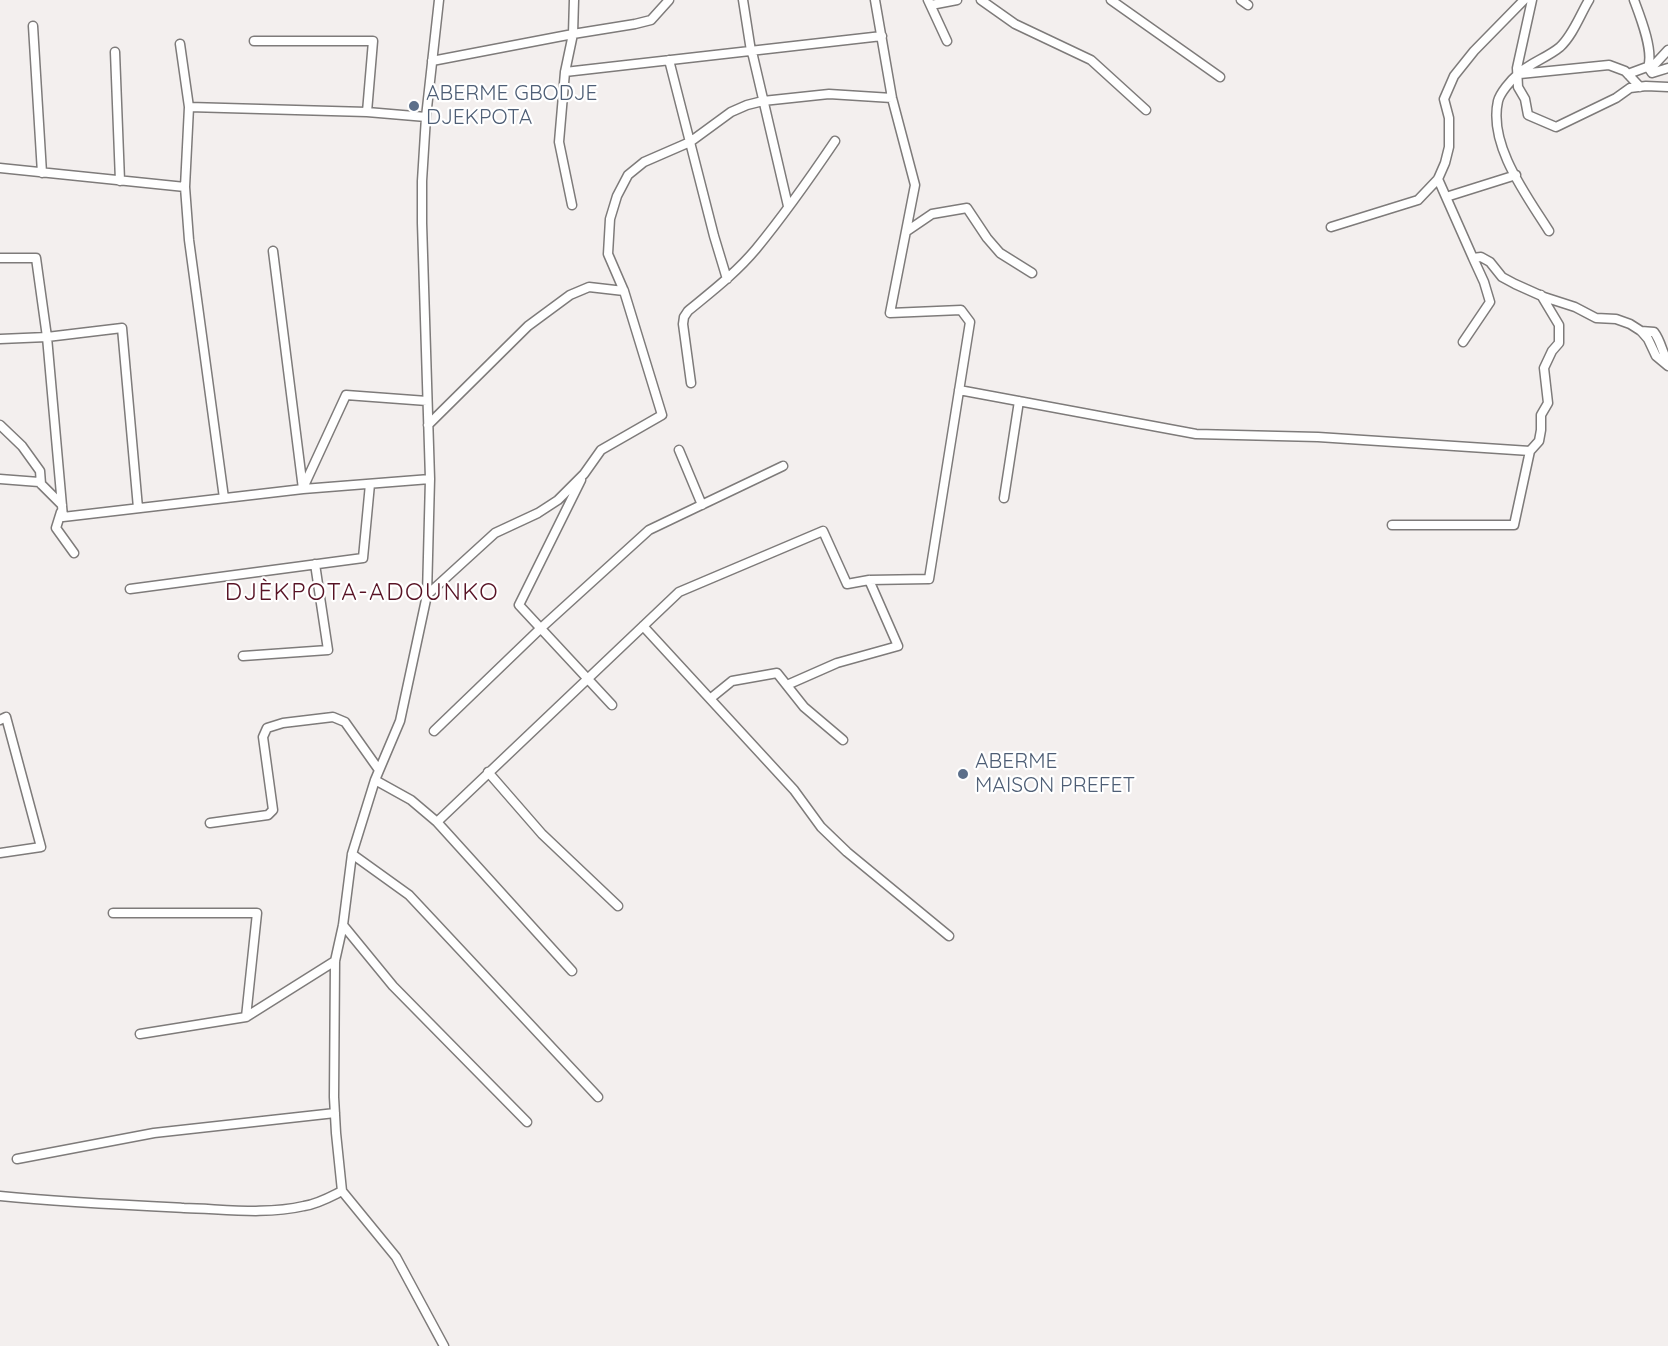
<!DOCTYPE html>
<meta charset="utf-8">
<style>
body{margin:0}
canvas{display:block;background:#f3efee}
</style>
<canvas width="1668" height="1346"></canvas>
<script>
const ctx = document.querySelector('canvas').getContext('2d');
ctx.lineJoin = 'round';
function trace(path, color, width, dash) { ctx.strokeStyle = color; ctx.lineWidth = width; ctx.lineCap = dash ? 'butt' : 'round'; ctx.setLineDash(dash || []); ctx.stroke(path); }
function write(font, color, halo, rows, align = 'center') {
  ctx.font = font + ' Quicksand,sans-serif'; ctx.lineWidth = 4.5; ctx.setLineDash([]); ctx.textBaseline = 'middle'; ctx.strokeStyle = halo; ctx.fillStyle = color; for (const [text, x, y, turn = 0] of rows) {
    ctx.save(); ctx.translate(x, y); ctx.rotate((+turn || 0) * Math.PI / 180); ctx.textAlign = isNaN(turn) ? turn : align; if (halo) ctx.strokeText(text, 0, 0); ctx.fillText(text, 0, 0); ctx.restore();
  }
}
const minor = new Path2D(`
 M 439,0 L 426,117 L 422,181 L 422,223 L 430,479 L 427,595 L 400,721 L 375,780 L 352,854 L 343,925 L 335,961 L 334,1097 L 336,1133 L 342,1191 L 396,1257 L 444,1346
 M 743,0 L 751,51 L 753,56 L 788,206
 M 928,0 L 947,41
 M 981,0 L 1015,24 L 1091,60 L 1146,110
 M 1111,0 L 1220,77
 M 1241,0 L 1248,5
 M 1532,0 L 1517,68 L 1518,87 L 1525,99 L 1528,115 L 1556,127 L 1616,98 L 1630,88 L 1646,86 L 1668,87
 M 1634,0 C 1640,16 1654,51 1648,67 L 1652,73 L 1668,68
 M 931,5 L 957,0
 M 33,26 L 42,173
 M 254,41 L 373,41 L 367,112
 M 180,44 L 189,107 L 185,187 L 189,240 L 224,498
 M 115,52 L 120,181
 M 669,60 L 714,236 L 727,279
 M 432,61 L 573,34 L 635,24 L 651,20 L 669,0
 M 565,72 L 882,36
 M 1520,74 L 1609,65 L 1625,71 L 1640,87
 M 1628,74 L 1655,64 L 1668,50
 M 189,107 L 367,112 L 426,117
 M 0,168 L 185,187
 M 1438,179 L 1473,258 L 1481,257 L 1490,262 L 1502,277 L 1515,284 L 1544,297 L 1575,307 L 1596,318 L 1616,319 L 1630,324 L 1641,331 L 1648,339 L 1656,356 L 1668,366
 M 1446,197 L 1516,175
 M 572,205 L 559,142 L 565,72 L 573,34 L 574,0
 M 1331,227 L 1418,200 L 1438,179 L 1445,163 L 1449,147 L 1449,118 L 1444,99 L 1454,76 L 1474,51 L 1524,0
 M 907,231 L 932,214 L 967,208 L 987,238 L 1000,253 L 1032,273
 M 1549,231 C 1527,196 1488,145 1498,101 C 1500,93 1511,80 1517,75 C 1529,63 1547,58 1560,47 C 1573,35 1580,15 1589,0
 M 273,251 L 303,489
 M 0,258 L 36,258 L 47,337 L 63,517 L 303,489 L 430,479
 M 1641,331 L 1654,332 C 1661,341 1662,352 1668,362
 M 0,339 L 47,337 L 122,328 L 138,508
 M 1463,342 L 1490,302 L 1484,282 L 1473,258
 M 691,383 L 683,324 L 684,317 L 688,311 C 711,292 736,273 756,249 C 784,215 810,178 835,141
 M 959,390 L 1196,434 L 1318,437 L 1530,451
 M 0,425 L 22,446 L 40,471 L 41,484
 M 428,425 L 528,326 L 570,295 L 589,287 L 624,291
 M 679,450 L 702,505
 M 0,479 L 39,482 L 62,505
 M 581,480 L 519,605 L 612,705
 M 303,488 L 346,395 L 427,401
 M 1004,498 L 1019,401
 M 61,512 L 56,528 L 74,553
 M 1392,525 L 1514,525 L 1530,451 L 1539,441 L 1541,430 L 1541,415 L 1548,403 L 1544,368 L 1552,351 L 1559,343 L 1559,325 L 1541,295
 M 130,589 L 363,558 L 370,484
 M 427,595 L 495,533 L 538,513 L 558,500 L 584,474 L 601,450 L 662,415 L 624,291 L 608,254 L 610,219 L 617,196 L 628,175 L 644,162 L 690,142 L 731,112 L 747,105 L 763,101 L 829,94 L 892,98
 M 643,626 L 794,790 L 821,827 L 847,852 L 949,936
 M 243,656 L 328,650 L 315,564
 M 787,685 L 837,663 L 898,646 L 869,580
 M 711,698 L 732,681 L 777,673 L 804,707 L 843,740
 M 0,720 L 6,717 L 41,847 L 0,853
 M 434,731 L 541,628 L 649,530 L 783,466
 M 488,772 L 542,834 L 618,906
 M 375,780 L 411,800 L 437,822 L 572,971
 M 437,822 L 679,592 L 823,531 L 847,584 L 869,580 L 929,579 L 970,322 L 961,310 L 890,313 L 915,185 L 892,98 L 875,0
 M 210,823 L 268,815 L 273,810 L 263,737 L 267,728 L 283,723 L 333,717 L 345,722 L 379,770
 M 352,854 L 409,895 L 598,1097
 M 113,913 L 257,913 L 246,1017
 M 343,925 L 393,986 L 527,1122
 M 140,1034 L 246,1017 L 335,961
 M 17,1159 L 154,1133 L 335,1113
 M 0,1196 C 61,1202 123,1205 184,1208 C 224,1209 265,1215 304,1206 C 318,1204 330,1197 342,1191`);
const markers = [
 [414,106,6,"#5c6f8a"],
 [963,774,6,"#5c6f8a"]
];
const serviceNames = [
 ["ABERME GBODJE",426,94],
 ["DJEKPOTA",426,118],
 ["ABERME",975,762],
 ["MAISON PREFET",975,786]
];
const quarterNames = [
 ["DJÈKPOTA-ADOUNKO",362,593]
];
trace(minor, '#7e7b7a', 11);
trace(minor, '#fff', 8);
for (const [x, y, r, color] of markers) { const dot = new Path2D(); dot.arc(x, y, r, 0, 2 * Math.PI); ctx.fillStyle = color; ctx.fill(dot); trace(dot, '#fff', 2); }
write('21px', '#4e5e75', '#fff', serviceNames, 'left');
ctx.letterSpacing = '1.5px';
write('24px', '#581325', '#fff', quarterNames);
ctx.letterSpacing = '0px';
</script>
